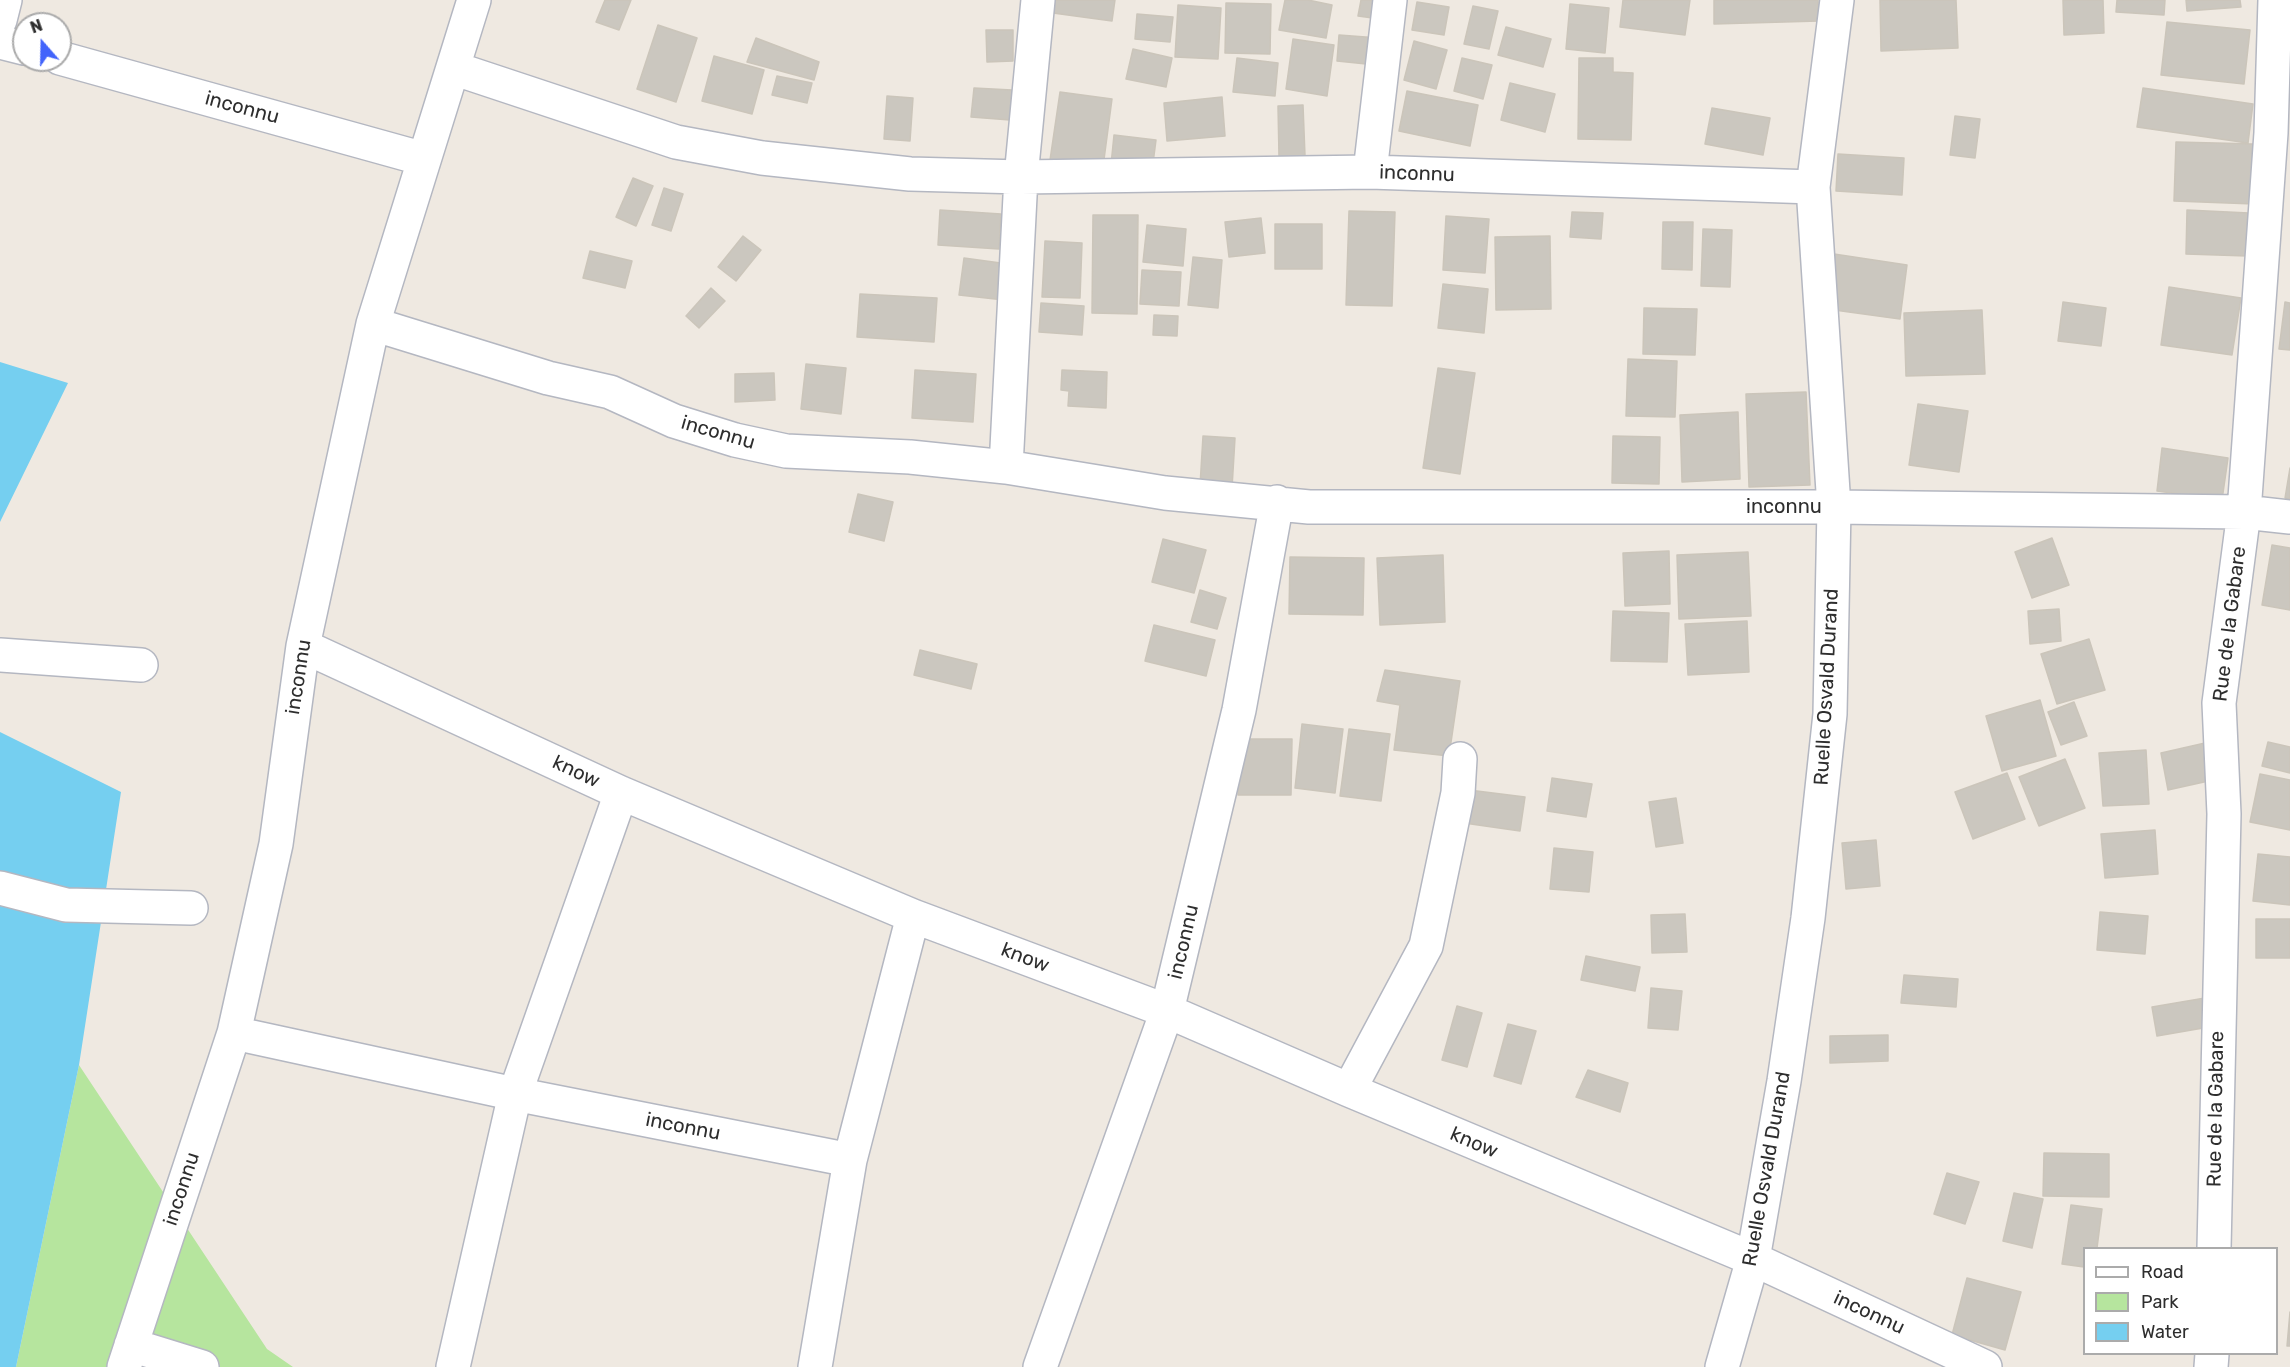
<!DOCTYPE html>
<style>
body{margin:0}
#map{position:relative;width:2290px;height:1367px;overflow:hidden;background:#efe9e1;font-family:Rubik,sans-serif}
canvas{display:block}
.legend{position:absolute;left:2083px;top:1247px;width:195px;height:108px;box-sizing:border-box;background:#fff;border:2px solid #ababab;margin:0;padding:8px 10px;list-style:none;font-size:18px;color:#2e2e2e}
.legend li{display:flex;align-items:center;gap:12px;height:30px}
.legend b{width:30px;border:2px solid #ababab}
.north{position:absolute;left:12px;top:12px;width:60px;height:60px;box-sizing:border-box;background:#fff;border:2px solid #ababab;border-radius:50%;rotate:340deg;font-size:16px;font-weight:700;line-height:24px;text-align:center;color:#2e2e2e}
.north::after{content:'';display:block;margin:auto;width:21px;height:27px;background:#4264fb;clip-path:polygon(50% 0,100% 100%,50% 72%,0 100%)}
</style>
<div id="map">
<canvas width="2290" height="1367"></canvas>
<ul class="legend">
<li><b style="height:8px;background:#fff"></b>Road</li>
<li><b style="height:16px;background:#b6e59e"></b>Park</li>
<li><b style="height:16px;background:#75cff0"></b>Water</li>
</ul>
<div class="north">N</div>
</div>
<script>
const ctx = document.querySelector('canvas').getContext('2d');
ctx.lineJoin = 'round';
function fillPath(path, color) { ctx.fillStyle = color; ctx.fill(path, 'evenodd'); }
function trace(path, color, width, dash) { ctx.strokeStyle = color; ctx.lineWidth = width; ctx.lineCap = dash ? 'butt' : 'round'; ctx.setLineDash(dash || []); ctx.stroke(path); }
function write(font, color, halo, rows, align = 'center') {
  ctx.font = font + ' Rubik,sans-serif'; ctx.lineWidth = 4.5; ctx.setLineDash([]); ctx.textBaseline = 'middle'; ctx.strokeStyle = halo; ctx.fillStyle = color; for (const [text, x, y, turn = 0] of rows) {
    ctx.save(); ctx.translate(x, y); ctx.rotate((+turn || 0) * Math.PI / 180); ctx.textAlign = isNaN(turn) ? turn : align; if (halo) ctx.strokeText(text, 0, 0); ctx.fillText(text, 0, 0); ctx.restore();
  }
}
const green = new Path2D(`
 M 79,1065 L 267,1349 L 293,1367 L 16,1367 Z`);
const water = new Path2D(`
 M 0,362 L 68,383 L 0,522 Z
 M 0,732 L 121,792 L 79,1065 L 16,1367 L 0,1367 Z`);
const building = new Path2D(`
 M 605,0 L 631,0 L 619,30 L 596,22 Z
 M 1055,0 L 1115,0 L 1112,21 L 1053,13 Z
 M 1285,0 L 1308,0 L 1332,5 L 1326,38 L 1279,30 Z
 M 1361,0 L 1382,0 L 1380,19 L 1358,16 Z
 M 1623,0 L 1690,0 L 1685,35 L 1620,27 Z
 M 1714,0 L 1818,0 L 1819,21 L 1714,24 Z
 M 1880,0 L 1956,0 L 1958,48 L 1881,51 Z
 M 2063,0 L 2103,0 L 2104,33 L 2064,35 Z
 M 2117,0 L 2165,0 L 2164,15 L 2116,12 Z
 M 2186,0 L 2240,0 L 2241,7 L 2187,11 Z
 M 1417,2 L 1449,7 L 1444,35 L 1412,30 Z
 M 1226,3 L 1271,4 L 1270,54 L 1225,53 Z
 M 1570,4 L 1609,8 L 1605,53 L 1566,49 Z
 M 1178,5 L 1221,8 L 1218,59 L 1175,57 Z
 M 1473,6 L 1498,11 L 1489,49 L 1464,44 Z
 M 1137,14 L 1173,17 L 1170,42 L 1135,39 Z
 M 2167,22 L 2250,30 L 2244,84 L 2161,75 Z
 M 658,25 L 697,38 L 676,102 L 637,89 Z
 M 1506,27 L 1551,39 L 1543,67 L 1498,55 Z
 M 986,30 L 1013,30 L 1013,61 L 987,62 Z
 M 1339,35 L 1379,38 L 1376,65 L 1337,61 Z
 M 756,38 L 819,62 L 814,80 L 747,62 Z
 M 1293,39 L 1334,45 L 1327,96 L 1286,89 Z
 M 1414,41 L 1447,50 L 1436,89 L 1404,80 Z
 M 1133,49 L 1172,58 L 1166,87 L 1126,79 Z
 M 714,56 L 764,70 L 752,114 L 702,101 Z
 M 1237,58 L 1278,63 L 1275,96 L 1233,92 Z
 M 1462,58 L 1492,65 L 1483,99 L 1454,91 Z
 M 1579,58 L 1613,58 L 1613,72 L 1633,73 L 1631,140 L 1578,139 Z
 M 777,76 L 812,83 L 807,103 L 772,95 Z
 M 1510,83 L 1555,94 L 1545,132 L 1501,120 Z
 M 974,88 L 1012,90 L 1010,120 L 971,117 Z
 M 2143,88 L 2253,104 L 2248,143 L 2137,127 Z
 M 1407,91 L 1478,105 L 1470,146 L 1399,131 Z
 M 1060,92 L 1112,99 L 1103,167 L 1050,160 Z
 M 887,96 L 913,98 L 910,141 L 884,139 Z
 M 1222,97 L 1225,136 L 1167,141 L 1164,103 Z
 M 1303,105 L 1305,156 L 1279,157 L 1278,106 Z
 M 1712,108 L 1770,118 L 1763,155 L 1705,144 Z
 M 1955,116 L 1980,119 L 1975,158 L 1950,155 Z
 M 1114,135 L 1156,140 L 1152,171 L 1111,165 Z
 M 2176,142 L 2256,144 L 2254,204 L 2174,201 Z
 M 1838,154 L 1904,158 L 1902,195 L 1836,191 Z
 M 633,178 L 653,186 L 636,226 L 616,217 Z
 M 664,188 L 683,194 L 671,231 L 652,225 Z
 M 940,210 L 1001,214 L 999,249 L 938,245 Z
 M 2187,210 L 2249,213 L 2247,256 L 2186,254 Z
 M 1349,211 L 1395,212 L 1392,306 L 1346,305 Z
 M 1572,212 L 1603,213 L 1601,239 L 1570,237 Z
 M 1093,215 L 1138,215 L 1137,314 L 1092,313 Z
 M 1446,216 L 1489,219 L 1485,273 L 1443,270 Z
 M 1261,218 L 1265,253 L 1229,257 L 1225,222 Z
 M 1663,222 L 1693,222 L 1692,270 L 1662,269 Z
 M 1275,224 L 1322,224 L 1322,269 L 1275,269 Z
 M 1147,225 L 1186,229 L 1183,266 L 1143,262 Z
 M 1703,229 L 1732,230 L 1730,287 L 1701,286 Z
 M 743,236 L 761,250 L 736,281 L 718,267 Z
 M 1550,236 L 1551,309 L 1496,310 L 1495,237 Z
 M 1045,241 L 1082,243 L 1080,298 L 1042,297 Z
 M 590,251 L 632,261 L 625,288 L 583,278 Z
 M 1834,254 L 1907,265 L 1900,319 L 1827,309 Z
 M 1193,257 L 1222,260 L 1218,308 L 1188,305 Z
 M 964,258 L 1008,264 L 1004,300 L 959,295 Z
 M 1142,270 L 1181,272 L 1179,306 L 1140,304 Z
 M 1443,284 L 1488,289 L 1484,333 L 1438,328 Z
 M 2169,287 L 2241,298 L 2232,355 L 2161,345 Z
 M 711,288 L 725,301 L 699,328 L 686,316 Z
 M 860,294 L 937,298 L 934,342 L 857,337 Z
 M 2063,302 L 2106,308 L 2101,346 L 2058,341 Z
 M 2285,302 L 2290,303 L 2290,350 L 2279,349 Z
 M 1041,303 L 1084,306 L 1082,335 L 1039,332 Z
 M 1644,308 L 1697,309 L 1695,355 L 1643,354 Z
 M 1982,310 L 1985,374 L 1906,376 L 1904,313 Z
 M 1154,315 L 1178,316 L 1177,336 L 1153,335 Z
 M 1628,359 L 1677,361 L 1675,417 L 1626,416 Z
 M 806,364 L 846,368 L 841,414 L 801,409 Z
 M 1438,368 L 1475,373 L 1460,474 L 1423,468 Z
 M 915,370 L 976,374 L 973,422 L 912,418 Z
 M 1062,370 L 1107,372 L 1106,408 L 1068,406 L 1069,391 L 1061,390 Z
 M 774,373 L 775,400 L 735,402 L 735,374 Z
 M 1806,392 L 1810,485 L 1749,487 L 1746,394 Z
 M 1918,404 L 1968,411 L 1959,472 L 1909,465 Z
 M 1738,412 L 1740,479 L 1682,482 L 1680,415 Z
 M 1203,436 L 1235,438 L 1232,488 L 1200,486 Z
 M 1613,436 L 1660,437 L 1659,484 L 1612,483 Z
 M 2162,448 L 2228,458 L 2222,500 L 2157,491 Z
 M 2290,468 L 2290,499 L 2285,498 Z
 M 858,494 L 893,502 L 884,541 L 849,532 Z
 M 2052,538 L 2069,585 L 2032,598 L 2015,552 Z
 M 1163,539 L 1206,550 L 1194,593 L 1152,582 Z
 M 2272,545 L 2290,548 L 2290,610 L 2262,605 Z
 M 1669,551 L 1670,604 L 1625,606 L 1623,553 Z
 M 1748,552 L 1751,616 L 1679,619 L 1677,555 Z
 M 1443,555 L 1445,622 L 1380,625 L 1377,558 Z
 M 1290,557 L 1364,558 L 1363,615 L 1289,614 Z
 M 1200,590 L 1226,598 L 1217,629 L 1191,622 Z
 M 2059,609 L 2061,641 L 2030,644 L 2028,611 Z
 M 1613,611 L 1669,613 L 1667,662 L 1611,661 Z
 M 1747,621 L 1749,672 L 1688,675 L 1685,624 Z
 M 1154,625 L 1215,640 L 1206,676 L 1145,661 Z
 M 2089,639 L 2105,690 L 2057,704 L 2041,654 Z
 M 920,650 L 977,664 L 971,689 L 914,675 Z
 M 1385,670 L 1460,681 L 1449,756 L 1394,750 L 1400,705 L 1377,701 Z
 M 2040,700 L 2056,756 L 2002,771 L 1986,716 Z
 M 2074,702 L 2087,736 L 2061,745 L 2048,712 Z
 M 1302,724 L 1343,729 L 1335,793 L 1295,788 Z
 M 1349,729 L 1390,734 L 1381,801 L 1340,796 Z
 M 1239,739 L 1292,739 L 1291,795 L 1238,795 Z
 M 2268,742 L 2290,747 L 2290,773 L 2262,766 Z
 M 2205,743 L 2213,780 L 2168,790 L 2161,753 Z
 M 2146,750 L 2149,804 L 2103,806 L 2099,753 Z
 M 2065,759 L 2085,808 L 2039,826 L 2019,777 Z
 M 2007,773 L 2025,819 L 1973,839 L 1955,792 Z
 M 2260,774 L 2290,780 L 2290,830 L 2250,822 Z
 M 1552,778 L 1592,784 L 1586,817 L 1547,811 Z
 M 1469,790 L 1525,797 L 1520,831 L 1464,823 Z
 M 1676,798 L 1683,843 L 1656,847 L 1649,802 Z
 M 2155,830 L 2158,874 L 2105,878 L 2101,834 Z
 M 1876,840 L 1880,886 L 1846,889 L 1842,843 Z
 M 1554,848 L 1593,852 L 1589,892 L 1550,889 Z
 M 2258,854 L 2290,857 L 2290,905 L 2253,901 Z
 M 2100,912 L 2148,916 L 2145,954 L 2097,950 Z
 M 1685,914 L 1687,952 L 1652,953 L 1651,915 Z
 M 2256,919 L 2290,919 L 2290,958 L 2256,958 Z
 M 1586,956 L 1640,967 L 1635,991 L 1581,980 Z
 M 1904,975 L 1958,979 L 1956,1007 L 1901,1003 Z
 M 1651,988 L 1682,991 L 1678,1030 L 1648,1028 Z
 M 2205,998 L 2209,1027 L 2157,1036 L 2152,1007 Z
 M 1457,1006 L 1482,1013 L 1467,1067 L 1442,1060 Z
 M 1508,1024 L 1536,1031 L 1521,1084 L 1494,1076 Z
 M 1888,1035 L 1888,1061 L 1830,1063 L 1830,1036 Z
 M 1588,1070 L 1628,1083 L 1620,1112 L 1576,1097 Z
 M 2044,1153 L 2109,1154 L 2109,1197 L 2043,1196 Z
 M 1947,1173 L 1979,1182 L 1965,1224 L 1934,1214 Z
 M 2014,1193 L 2043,1199 L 2032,1248 L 2003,1241 Z
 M 2071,1205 L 2102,1209 L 2097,1248 L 2084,1248 L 2084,1267 L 2062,1264 Z
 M 1967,1278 L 2021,1292 L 2005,1350 L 1952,1335 Z
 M 2290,1312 L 2290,1346 L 2287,1346 Z`);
const minor = new Path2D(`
 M 0,20 L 5,0
 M 0,42 L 24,48
 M 60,58 L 424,159
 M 453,68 L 676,142 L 762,158 L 910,174 L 1021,177 L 1370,172 L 1813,187
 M 1370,172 L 1390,0
 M 373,324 L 548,378 L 610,392 L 674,421 L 735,440 L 786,451 L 910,457 L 1006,467 L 1165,493 L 1309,507 L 1834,507 L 2244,512 L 2290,517
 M 1006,467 L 1021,177 L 1038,0
 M 303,646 L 621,793 L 913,916 L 1167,1011 L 1349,1090 L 1753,1259 L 1985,1367
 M 0,655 L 141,665
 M 0,888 L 66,905 L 191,908
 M 234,1033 L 515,1094 L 621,793
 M 1349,1090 L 1426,946 L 1458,793 L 1460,759
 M 2214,1248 L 2224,814 L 2219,703 L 2244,512 L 2271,133 L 2275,0
 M 131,1345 L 202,1367
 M 124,1367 L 234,1033 L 276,844 L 303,646 L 373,324 L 474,0
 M 453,1367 L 515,1094 L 850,1160 L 913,916
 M 815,1367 L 850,1160
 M 1040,1367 L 1167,1011 L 1239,710 L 1277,502
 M 1722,1367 L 1753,1259 L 1784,1081 L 1808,918 L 1830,714 L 1834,507 L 1813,187 L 1837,0
 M 2211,1367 L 2212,1354`);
const streetNames = [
 ["inconnu",242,108,15],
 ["inconnu",1417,174,2],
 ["inconnu",718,433,16],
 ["inconnu",1784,507],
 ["Rue de la Gabare",2230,624,-83],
 ["inconnu",299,677,-81],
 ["Ruelle Osvald Durand",1827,687,-87],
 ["know",576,772,25],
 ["inconnu",1184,942,-77],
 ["know",1025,958,21],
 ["Rue de la Gabare",2216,1109,-89],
 ["inconnu",683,1127,11],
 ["know",1474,1143,23],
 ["Ruelle Osvald Durand",1767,1169,-80],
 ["inconnu",182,1189,-72],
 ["inconnu",1869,1313,25]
];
fillPath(green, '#b6e59e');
fillPath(water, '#75cff0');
fillPath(building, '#cbc7bf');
trace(building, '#cbc5ba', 1.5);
trace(minor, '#b4b7c1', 36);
trace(minor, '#fff', 33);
write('20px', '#2e2e2e', '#fff', streetNames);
</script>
